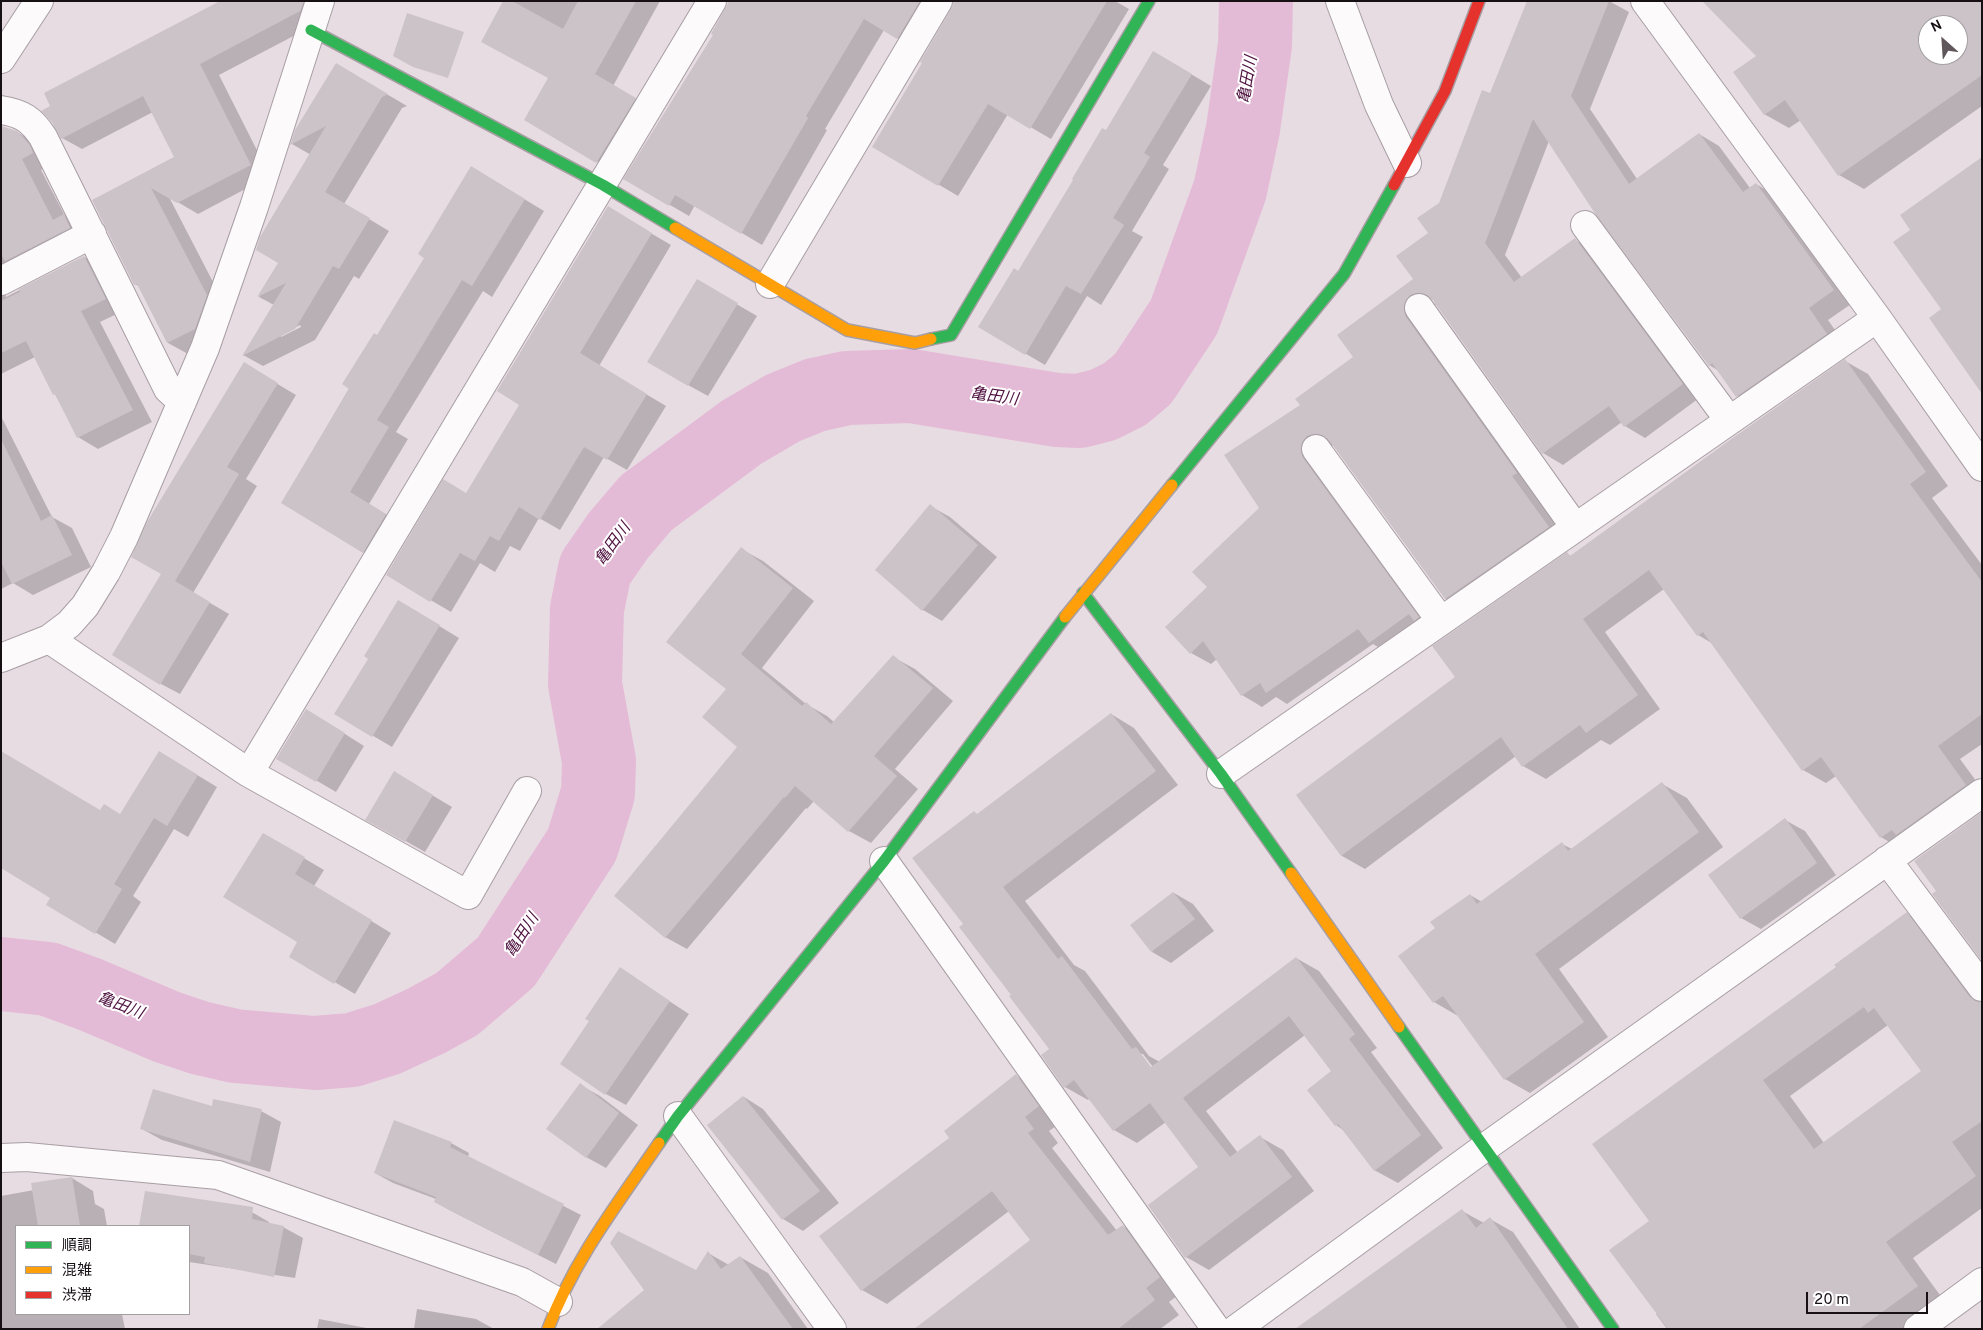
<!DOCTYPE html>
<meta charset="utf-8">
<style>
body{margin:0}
#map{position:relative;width:1983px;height:1330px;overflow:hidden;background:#e8dce3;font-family:Overpass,"Noto Sans JP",sans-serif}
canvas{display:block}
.frame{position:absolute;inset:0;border:2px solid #160f14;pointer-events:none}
.legend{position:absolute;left:15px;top:1225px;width:175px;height:90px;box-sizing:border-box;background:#fff;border:1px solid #a29fa1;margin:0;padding:6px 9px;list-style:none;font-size:15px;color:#160f14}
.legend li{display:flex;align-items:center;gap:10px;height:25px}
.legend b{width:25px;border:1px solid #a29fa1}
.north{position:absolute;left:1918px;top:15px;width:50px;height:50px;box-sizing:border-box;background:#fff;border:1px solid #a29fa1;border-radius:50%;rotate:334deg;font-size:14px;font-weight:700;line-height:20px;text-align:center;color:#160f14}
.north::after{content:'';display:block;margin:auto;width:18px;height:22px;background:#60575c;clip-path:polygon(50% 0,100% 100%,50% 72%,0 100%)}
.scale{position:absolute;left:1806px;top:1292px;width:122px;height:22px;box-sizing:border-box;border:2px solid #160f14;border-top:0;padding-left:6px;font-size:15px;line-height:18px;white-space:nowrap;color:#160f14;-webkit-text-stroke:4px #fff;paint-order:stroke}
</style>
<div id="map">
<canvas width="1983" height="1330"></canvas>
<div class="frame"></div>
<ul class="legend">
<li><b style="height:6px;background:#30b455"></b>順調</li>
<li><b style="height:6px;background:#ff9f0a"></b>混雑</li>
<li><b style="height:6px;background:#e5322d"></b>渋滞</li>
</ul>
<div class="north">N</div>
<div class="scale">20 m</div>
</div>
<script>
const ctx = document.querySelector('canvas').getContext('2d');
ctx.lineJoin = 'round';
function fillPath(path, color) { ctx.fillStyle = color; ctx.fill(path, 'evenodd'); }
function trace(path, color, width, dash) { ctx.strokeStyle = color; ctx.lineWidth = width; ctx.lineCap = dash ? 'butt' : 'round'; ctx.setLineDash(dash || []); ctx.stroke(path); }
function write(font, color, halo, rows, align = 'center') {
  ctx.font = font + ' Overpass,"Noto Sans JP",sans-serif'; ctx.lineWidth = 4; ctx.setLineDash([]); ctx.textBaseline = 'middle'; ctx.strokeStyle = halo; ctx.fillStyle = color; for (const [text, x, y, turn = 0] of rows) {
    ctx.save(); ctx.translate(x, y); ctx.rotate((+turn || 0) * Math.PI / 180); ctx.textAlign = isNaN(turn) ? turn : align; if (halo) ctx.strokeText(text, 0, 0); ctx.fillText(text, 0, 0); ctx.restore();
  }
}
const shadow = new Path2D(`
 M 221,1 L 313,1 L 305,30 L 219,75 L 270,176 L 198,214 L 169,197 L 226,307 L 188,354 L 168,343 L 140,287 L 135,284 L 93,200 L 175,157 L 153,112 L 82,149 L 62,138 Z
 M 504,1 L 660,1 L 613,86 L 654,110 L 616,173 L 526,119 L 553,83 Z
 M 731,1 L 948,1 L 917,50 L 884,30 L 825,129 L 827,130 L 762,245 L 695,205 L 689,216 L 625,179 L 715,35 Z
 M 954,1 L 1115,1 L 1129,9 L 1051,139 L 1008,114 L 958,196 L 873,146 L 924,62 L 953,9 Z
 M 1529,1 L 1609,1 L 1629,12 L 1590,109 L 1637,179 L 1699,134 L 1719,146 L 1750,188 L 1756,184 L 1776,196 L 1854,302 L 1828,320 L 1846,346 L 1757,407 L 1737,396 L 1719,371 L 1709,365 L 1549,141 L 1505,255 L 1522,278 L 1575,240 L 1596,251 L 1702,396 L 1645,438 L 1625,426 L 1622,422 L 1563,465 L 1543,453 L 1437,304 L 1430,307 L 1568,539 L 1466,610 L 1446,599 L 1334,445 L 1328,447 L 1438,629 L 1390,654 L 1373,644 L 1287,704 L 1276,697 L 1262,707 L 1242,695 L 1217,659 L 1211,664 L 1191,653 L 1209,587 L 1261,508 L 1302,406 L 1355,357 L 1415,280 L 1440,204 L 1491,95 ZM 1425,295 L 1435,301 L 1435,304 L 1424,297 Z
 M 1982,1 L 1982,106 L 1864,189 L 1839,175 L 1801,120 L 1789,128 L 1764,114 L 1735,73 ZM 1928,25 L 1958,25 L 1958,55 L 1928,55 Z
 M 1154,52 L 1211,86 L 1163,165 L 1169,169 L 1132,231 L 1143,237 L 1101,305 L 1087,296 L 1045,365 L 980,327 L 1019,273 Z
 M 356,76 L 407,106 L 402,108 L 344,204 L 389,231 L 359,279 L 354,276 L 315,340 L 263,366 L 243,355 L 274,305 L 259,297 L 280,263 L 311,155 L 292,144 L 296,130 ZM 300,325 L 301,327 L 281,337 L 281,335 Z
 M 1,132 L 17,132 L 37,144 L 52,164 L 41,170 L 65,216 L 84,227 L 5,292 L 6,297 L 84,257 L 104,268 L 125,310 L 100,322 L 152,422 L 98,449 L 78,437 L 35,357 L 1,374 Z
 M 491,179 L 544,211 L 492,297 L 483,291 L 396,432 L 408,439 L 369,504 L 405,526 L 383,563 L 282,503 L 426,257 Z
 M 608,208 L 671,245 L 599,366 L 666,406 L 627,470 L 604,457 L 560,530 L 539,518 L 520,551 L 510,546 L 495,572 L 480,563 L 451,612 L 388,575 L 467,494 L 521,404 Z
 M 697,281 L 757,316 L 708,396 L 688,385 Z
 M 1845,361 L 1868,374 L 1948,486 L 1932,498 L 1982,565 L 1982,744 L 1960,759 L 1982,789 L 1904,851 L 1881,837 L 1836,776 L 1826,783 L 1803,770 L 1715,645 L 1698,635 L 1664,589 L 1605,632 L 1660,709 L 1610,745 L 1601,740 L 1546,779 L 1523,766 L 1516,756 L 1365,869 L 1342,856 L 1297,795 L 1457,678 L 1567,554 L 1571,556 Z
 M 244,364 L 296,395 L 246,479 L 257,486 L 193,593 L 229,614 L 180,694 L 161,684 L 162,574 Z
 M 1,416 L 52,517 L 72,528 L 91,567 L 33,595 L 13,583 L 1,589 Z
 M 930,506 L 950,517 L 997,557 L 942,621 L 923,610 Z
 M 741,549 L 763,561 L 814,601 L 762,668 L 806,704 L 827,716 L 834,722 L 893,657 L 915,669 L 953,701 L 895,769 L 918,789 L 871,843 L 849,831 L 814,801 L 807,809 L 806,808 L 687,949 L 665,937 L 739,747 L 727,689 Z
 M 398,601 L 459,638 L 392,747 L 336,714 L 370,658 Z
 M 1111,714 L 1134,728 L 1178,785 L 1025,901 L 1074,965 L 1085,971 L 1149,1056 L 1160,1062 L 1296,958 L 1319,971 L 1377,1048 L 1371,1052 L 1443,1148 L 1398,1183 L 1374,1170 L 1343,1130 L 1336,1125 L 1333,1072 L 1305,1035 L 1206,1111 L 1238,1153 L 1260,1137 L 1283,1150 L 1314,1191 L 1209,1270 L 1186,1257 L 1200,1167 L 1166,1122 L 1137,1143 L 1114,1130 L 1090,1098 L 1088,1100 L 1065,1087 L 1051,1049 L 965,924 L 978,815 ZM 1140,1054 L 1143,1054 L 1156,1071 L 1154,1073 Z
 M 326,722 L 364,746 L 336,792 L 278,758 Z
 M 179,764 L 217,787 L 188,837 L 174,829 L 133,896 L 141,902 L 115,944 L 48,904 L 101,812 L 121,815 Z
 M 395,773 L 452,807 L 425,852 L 367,819 Z
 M 1662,784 L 1687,798 L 1723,847 L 1559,969 L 1608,1037 L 1530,1093 L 1505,1079 L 1458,1016 L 1434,1002 L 1437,929 L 1470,895 L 1482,902 L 1562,844 L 1572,849 Z
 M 1785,820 L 1805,831 L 1836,875 L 1761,929 L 1741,918 Z
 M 263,834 L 324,870 L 314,886 L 391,933 L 355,994 L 290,956 L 299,942 Z
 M 1174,893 L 1193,904 L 1214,931 L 1171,963 L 1152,952 Z
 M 1907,914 L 1934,930 L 1982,993 L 1982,1208 L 1913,1258 L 1945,1302 L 1908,1329 L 1667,1329 L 1656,1314 L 1658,1313 L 1651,1222 L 1837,967 ZM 1888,1025 L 1923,1072 L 1824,1143 L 1790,1096 Z
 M 620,969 L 689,1014 L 626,1105 L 606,1094 L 590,1021 Z
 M 1016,1076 L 1041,1090 L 1063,1121 L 1049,1131 L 1058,1143 L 1052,1148 L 1117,1231 L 1123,1226 L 1147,1240 L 1184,1291 L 1169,1302 L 1179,1315 L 1160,1329 L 916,1329 L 1031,1240 L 1009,1211 L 887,1304 L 862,1290 L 951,1138 Z
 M 580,1085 L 600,1096 L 638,1125 L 606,1168 L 586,1157 Z
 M 744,1097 L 763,1109 L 839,1203 L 803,1231 L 783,1219 L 708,1125 Z
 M 213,1107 L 261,1111 L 281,1122 L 270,1172 L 162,1140 L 142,1129 Z
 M 451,1143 L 469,1153 L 468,1157 L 581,1215 L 556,1264 L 453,1212 L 435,1202 L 436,1199 L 393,1183 L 375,1173 Z
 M 72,1178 L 93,1191 L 95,1204 L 104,1209 L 107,1226 L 16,1226 L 16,1314 L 122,1314 L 125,1329 L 1,1329 L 1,1196 L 34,1190 Z
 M 146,1192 L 250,1211 L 269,1222 L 269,1224 L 283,1227 L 303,1238 L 295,1278 L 189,1262 L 189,1226 L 140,1226 Z
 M 1462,1211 L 1484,1223 L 1490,1219 L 1513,1232 L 1580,1329 L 1297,1329 Z
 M 708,1253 L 729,1265 L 740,1257 L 768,1273 L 808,1329 L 599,1329 L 697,1272 Z
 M 417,1309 L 476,1319 L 494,1329 L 414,1329 Z
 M 319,1319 L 372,1329 L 317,1329 Z`);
const river = new Path2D(`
 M 1,974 L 48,979 L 89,994 L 167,1027 L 200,1038 L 235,1046 L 315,1053 L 352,1050 L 387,1039 L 426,1021 L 457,1004 L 506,962 L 582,845 L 598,793 L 599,761 L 585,684 L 587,609 L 595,569 L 618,536 L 646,503 L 742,432 L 783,408 L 815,395 L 847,388 L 911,386 L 1057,410 L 1079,411 L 1103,405 L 1125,394 L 1143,379 L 1184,317 L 1230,190 L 1243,129 L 1255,45 L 1256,1`);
const building = new Path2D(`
 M 220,1 L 304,1 L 300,11 L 200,64 L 251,165 L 177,203 L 151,188 L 207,295 L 195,329 L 167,343 L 137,284 L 134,285 L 92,200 L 174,157 L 143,96 L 61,139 L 52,122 L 41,111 L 50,106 L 44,93 Z
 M 503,1 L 512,1 L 563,29 L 578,1 L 636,1 L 595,74 L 636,98 L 596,163 L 524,120 L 548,78 L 481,42 Z
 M 729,1 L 920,1 L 897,39 L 864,19 L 806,116 L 808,118 L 741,234 L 675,195 L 669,206 L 623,179 L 713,35 L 711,34 Z
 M 954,1 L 1107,1 L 1030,129 L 988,104 L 938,186 L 872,147 L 922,63 L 920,62 L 951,9 Z
 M 1527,1 L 1609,1 L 1571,96 L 1629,184 L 1699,133 L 1743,192 L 1756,183 L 1834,290 L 1809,308 L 1827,334 L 1736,397 L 1712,363 L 1709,366 L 1596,215 L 1533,119 L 1485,243 L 1514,282 L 1575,238 L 1683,384 L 1624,427 L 1609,406 L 1542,454 L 1432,299 L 1425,294 L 1417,293 L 1410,295 L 1405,302 L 1404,310 L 1406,317 L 1517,473 L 1512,476 L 1549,527 L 1445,599 L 1329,440 L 1322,435 L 1314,434 L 1307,436 L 1302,443 L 1301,451 L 1303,458 L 1419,617 L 1414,621 L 1409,614 L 1369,643 L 1358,629 L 1266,693 L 1260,683 L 1241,696 L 1203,641 L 1190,654 L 1165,627 L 1207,587 L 1192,572 L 1259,508 L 1224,455 L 1300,405 L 1295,399 L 1353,357 L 1337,335 L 1413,279 L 1396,256 L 1428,233 L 1417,218 L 1439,203 L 1482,90 L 1490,93 Z
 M 1702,1 L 1982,1 L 1982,75 L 1838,176 L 1785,100 L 1764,115 L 1733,72 L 1756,56 ZM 1928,25 L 1958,25 L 1958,55 L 1928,55 Z
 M 407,13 L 464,32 L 448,78 L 413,67 L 393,56 Z
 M 1153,51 L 1192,74 L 1144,153 L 1150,157 L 1113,218 L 1124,225 L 1081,294 L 1066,286 L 1025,355 L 978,327 L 1014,268 L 1018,271 L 1073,180 L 1072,179 L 1102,128 L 1106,130 Z
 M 336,63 L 388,94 L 382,97 L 325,192 L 370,218 L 339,269 L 333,266 L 295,329 L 242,356 L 286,283 L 257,297 L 278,263 L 256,250 L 260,237 L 326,126 L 290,145 L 295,130 Z
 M 1,126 L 17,131 L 30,145 L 33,153 L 22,159 L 53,220 L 64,214 L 70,228 L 5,261 L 1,254 Z
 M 1982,157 L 1982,394 L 1929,318 L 1941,309 L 1893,242 L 1910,230 L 1900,215 Z
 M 471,166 L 525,199 L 472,286 L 462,280 L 377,420 L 389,427 L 350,492 L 386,514 L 363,553 L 281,503 L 349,389 L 342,384 L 374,333 L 377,335 L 424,258 L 418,254 Z
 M 608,206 L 652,233 L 580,353 L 647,394 L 607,460 L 584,447 L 540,520 L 519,507 L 499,541 L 490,536 L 475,561 L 460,553 L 430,602 L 386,575 L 443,479 L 466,493 L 519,405 L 497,391 Z
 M 84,256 L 106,299 L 81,311 L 133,410 L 77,438 L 55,394 L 53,395 L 26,341 L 1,353 L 1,301 L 20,292 L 19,289 Z
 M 697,279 L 738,303 L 688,386 L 647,362 Z
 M 1845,359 L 1926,472 L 1910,484 L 1982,582 L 1982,714 L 1938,746 L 1966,785 L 1896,835 L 1892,830 L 1880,838 L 1821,757 L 1802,771 L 1703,632 L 1697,636 L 1649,570 L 1583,619 L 1638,695 L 1586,733 L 1580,725 L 1522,767 L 1501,737 L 1341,856 L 1296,795 L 1455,677 L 1432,646 L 1567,552 L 1570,556 L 1734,437 Z
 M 244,362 L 278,383 L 227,467 L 239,474 L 175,581 L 210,602 L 160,685 L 112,655 L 161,574 L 131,557 L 147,522 Z
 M 1,439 L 41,521 L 52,515 L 72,555 L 12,584 L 1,562 Z
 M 930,504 L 978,545 L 922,611 L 875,570 Z
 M 741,547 L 793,588 L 741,654 L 802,706 L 806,702 L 831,724 L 893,655 L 933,688 L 874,756 L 897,776 L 848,832 L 795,786 L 785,798 L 784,797 L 665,938 L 614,896 L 737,747 L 702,717 L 726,689 L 666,642 Z
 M 398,600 L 440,625 L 372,737 L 334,714 L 368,659 L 364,656 Z
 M 306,709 L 345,733 L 316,782 L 276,759 Z
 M 1111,713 L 1156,771 L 1003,887 L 1058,959 L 1062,956 L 1132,1049 L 1136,1047 L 1151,1067 L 1296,957 L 1355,1034 L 1349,1039 L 1421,1135 L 1374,1171 L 1338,1124 L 1335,1126 L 1307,1090 L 1331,1071 L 1289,1016 L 1183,1098 L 1230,1157 L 1260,1135 L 1292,1177 L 1185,1258 L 1148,1205 L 1198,1167 L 1150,1103 L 1113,1131 L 1074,1080 L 1064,1088 L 1041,1055 L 1049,1049 L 1009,996 L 1011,995 L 959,927 L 963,924 L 912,858 L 974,811 L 977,814 Z
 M 1,751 L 100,810 L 104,804 L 120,814 L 159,751 L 198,775 L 167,826 L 154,818 L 114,884 L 122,889 L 95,934 L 46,905 L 50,898 L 1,868 Z
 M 394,771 L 433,795 L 405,842 L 365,820 Z
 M 1662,782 L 1699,832 L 1535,954 L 1584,1022 L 1504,1080 L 1443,996 L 1433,1003 L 1398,956 L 1435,928 L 1430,922 L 1470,894 L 1477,904 L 1562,842 L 1568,851 Z
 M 1982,812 L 1982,961 L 1932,894 L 1936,891 L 1914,861 Z
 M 1785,818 L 1817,863 L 1740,919 L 1708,875 Z
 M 263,833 L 305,857 L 295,874 L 372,920 L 334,984 L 289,957 L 297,942 L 223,897 Z
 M 1173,892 L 1195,919 L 1151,952 L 1130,925 Z
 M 1907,912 L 1969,996 L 1975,1001 L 1982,1002 L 1982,1121 L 1952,1142 L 1976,1176 L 1886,1242 L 1918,1286 L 1859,1329 L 1668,1329 L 1609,1250 L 1649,1221 L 1592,1144 L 1836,967 L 1834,965 ZM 1864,1007 L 1868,1013 L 1874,1008 L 1921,1071 L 1814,1149 L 1763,1080 Z
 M 620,967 L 670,1001 L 605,1095 L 560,1064 L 589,1021 L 585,1019 Z
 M 1016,1074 L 1039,1106 L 1025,1117 L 1034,1129 L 1028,1133 L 1108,1235 L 1123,1225 L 1160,1277 L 1146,1288 L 1155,1300 L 1118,1329 L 914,1329 L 1030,1240 L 992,1191 L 861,1291 L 819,1236 L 949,1138 L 944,1131 Z
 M 580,1083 L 619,1113 L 586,1158 L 546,1129 Z
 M 153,1089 L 212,1106 L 213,1099 L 262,1109 L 250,1162 L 140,1129 Z
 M 743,1096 L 820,1191 L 782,1220 L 707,1125 Z
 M 394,1120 L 452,1142 L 450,1147 L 564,1204 L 538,1255 L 434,1202 L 436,1197 L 374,1173 Z
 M 72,1177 L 80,1226 L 38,1226 L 31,1183 Z
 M 145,1191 L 253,1207 L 252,1219 L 284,1226 L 274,1277 L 204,1263 L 205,1257 L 189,1254 L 189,1226 L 139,1226 Z
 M 1462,1209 L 1476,1228 L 1490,1217 L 1568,1329 L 1295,1329 Z
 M 618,1231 L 696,1270 L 708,1251 L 721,1269 L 740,1256 L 793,1329 L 597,1329 L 644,1290 L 610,1243 Z`);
const street = new Path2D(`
 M 1340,1 L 1379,105 L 1407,163
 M 1645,1 L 1877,318 L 1982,467
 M 1,59 L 39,1
 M 1,110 C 22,113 32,120 43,137 L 168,389 L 182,402
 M 1585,225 L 1729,420
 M 1,281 L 92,234
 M 770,284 L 938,1
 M 1419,308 L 1575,527
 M 1316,449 L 1441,621
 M 49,639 L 249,773 L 468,895 L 527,791
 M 1,658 L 49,639 L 69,624 L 85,606 L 106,572 L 124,537 L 205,348 L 254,207 L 320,1
 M 249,773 L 712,1
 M 1221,774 L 1877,318
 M 1887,860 L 1982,987
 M 884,861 L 1216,1329
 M 678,1116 L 832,1329
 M 1,1158 L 27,1157 L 218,1175 L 522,1282 L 558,1302
 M 1236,1329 L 1484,1148 L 1982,793
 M 1918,1329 L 1982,1282`);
const fast = new Path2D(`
 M 311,30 L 603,185 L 675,228
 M 931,339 L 951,335 L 1149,1
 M 1172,485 L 1344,274 L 1394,185
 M 1083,593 L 1221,774 L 1291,873
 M 1399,1027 L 1613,1329
 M 659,1143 L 678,1116 L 884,861 L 1065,617`);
const slow = new Path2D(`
 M 675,228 L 847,330 L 915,343 L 931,339
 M 1065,617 L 1172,485
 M 1291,873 L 1399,1027
 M 548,1329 C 573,1261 618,1203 659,1143`);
const jam = new Path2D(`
 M 1394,185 L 1445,91 L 1479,1`);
const waterNames = [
 ["亀田川",1249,80,-80],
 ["亀田川",994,398,8],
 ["亀田川",614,545,-54],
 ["亀田川",523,936,-57],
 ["亀田川",120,1007,21]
];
fillPath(shadow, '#0003');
trace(river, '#e4bbd6', 74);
fillPath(building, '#ccc3c8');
trace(street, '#a79ea3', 30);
trace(fast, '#a79ea3', 14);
trace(slow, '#a79ea3', 14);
trace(jam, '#a79ea3', 14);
trace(street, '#fcfafb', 28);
trace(fast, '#30b455', 11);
trace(slow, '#ff9f0a', 11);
trace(jam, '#e5322d', 11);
write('italic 16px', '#4f1240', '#fff', waterNames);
</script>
